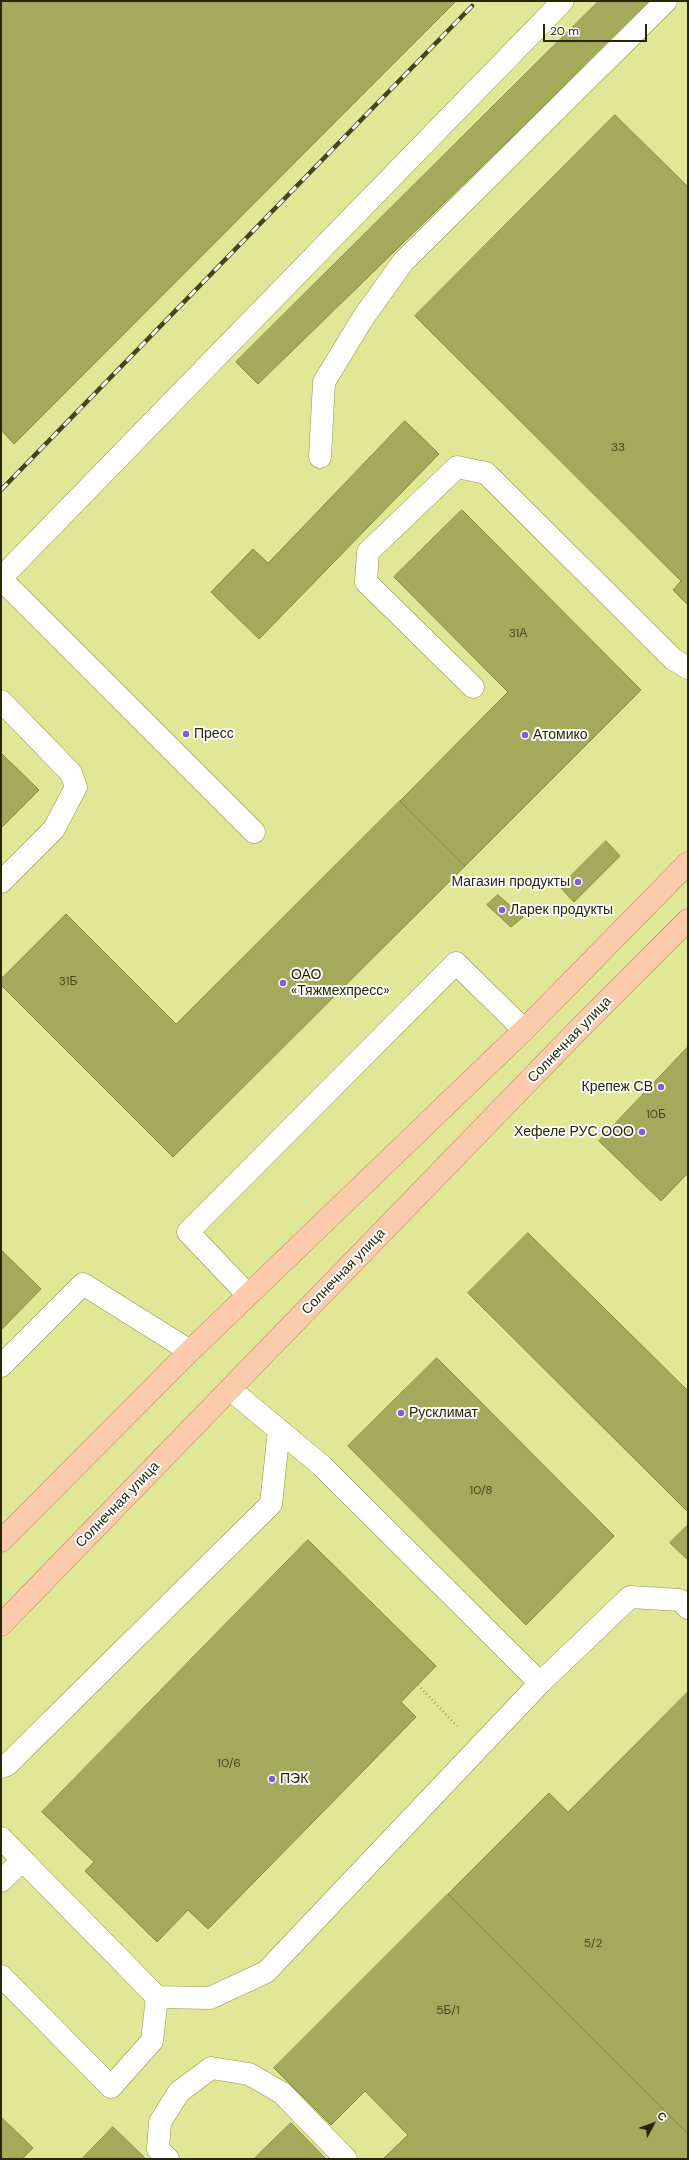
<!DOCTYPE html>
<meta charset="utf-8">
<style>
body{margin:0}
#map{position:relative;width:689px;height:2160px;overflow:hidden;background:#e0e796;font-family:"DM Sans",sans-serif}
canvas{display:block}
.frame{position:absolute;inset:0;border:2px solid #252705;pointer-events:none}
.north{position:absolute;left:633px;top:2104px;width:40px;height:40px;-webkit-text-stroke:3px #fff;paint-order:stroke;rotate:49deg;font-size:11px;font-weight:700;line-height:16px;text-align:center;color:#252705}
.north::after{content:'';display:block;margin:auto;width:14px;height:18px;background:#252705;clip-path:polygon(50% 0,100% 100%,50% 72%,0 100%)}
.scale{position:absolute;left:543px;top:24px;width:104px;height:18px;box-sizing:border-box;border:2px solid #252705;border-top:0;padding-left:5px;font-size:12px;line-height:14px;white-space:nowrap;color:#252705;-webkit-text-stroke:3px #fff;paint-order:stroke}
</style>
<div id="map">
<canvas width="689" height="2160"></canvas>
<div class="frame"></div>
<div class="north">С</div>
<div class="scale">20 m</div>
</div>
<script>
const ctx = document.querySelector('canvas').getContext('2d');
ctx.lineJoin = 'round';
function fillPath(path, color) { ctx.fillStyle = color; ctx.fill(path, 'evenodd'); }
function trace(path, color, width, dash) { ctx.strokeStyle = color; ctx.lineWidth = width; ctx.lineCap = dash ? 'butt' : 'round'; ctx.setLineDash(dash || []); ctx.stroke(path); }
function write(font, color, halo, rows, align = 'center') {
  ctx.font = font + ' "DM Sans",sans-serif'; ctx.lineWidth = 4; ctx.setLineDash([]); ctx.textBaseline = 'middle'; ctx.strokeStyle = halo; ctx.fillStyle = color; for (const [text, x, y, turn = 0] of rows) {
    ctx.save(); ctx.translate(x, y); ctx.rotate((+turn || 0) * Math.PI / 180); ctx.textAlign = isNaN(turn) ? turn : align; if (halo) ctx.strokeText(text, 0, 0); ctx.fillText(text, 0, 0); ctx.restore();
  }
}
const building = new Path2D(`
 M 1,1 L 456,1 L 14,444 L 1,430 Z
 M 599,1 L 652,1 L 258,384 L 236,362 Z
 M 615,115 L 688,187 L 688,605 L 673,590 L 681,581 L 415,316 Z
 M 405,421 L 439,454 L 259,639 L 211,592 L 253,549 L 268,563 Z
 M 462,510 L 641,690 L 465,866 L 400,801 L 508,692 L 394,577 Z
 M 1,753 L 39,790 L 1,828 Z
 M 400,801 L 465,866 L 173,1157 L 1,985 L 1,979 L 66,914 L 176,1024 Z
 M 606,841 L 620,856 L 574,902 L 560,887 Z
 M 498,895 L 523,917 L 511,927 L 487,905 Z
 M 688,1047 L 688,1173 L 661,1201 L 599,1141 Z
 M 528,1233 L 688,1391 L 688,1512 L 468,1293 Z
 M 1,1250 L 41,1289 L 1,1330 Z
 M 437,1358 L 614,1536 L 526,1625 L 348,1446 Z
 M 688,1525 L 688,1560 L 670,1543 Z
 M 308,1540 L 436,1666 L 401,1702 L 416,1717 L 208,1929 L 188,1910 L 157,1942 L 85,1871 L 94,1862 L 42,1812 Z
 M 688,1692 L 688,2134 L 448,1894 L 549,1793 L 568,1812 Z
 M 448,1894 L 688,2134 L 688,2159 L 383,2159 L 408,2135 L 365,2091 L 331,2125 L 274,2068 Z
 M 1,2117 L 33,2148 L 22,2159 L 1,2159 Z
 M 291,2123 L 326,2159 L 254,2159 Z
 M 113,2127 L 146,2159 L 82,2159 Z`);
const path = new Path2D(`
 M 418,1685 L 457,1726`);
const minor = new Path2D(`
 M 320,457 L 324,382 L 363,318 L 403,262 L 666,1
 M 1,578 L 563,1
 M 1,579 L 254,832
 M 473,687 L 366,582 L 368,552 L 457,467 L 486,473 L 673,659 L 688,668
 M 1,701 L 71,773 L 76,787 L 54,829 L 1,882
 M 248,1295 L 188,1232 L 456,963 L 524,1030
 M 1,1366 L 83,1284 L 190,1351
 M 231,1390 L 322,1466 L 540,1683 L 630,1597 L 680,1600 L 688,1608
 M 1,1767 L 7,1765 L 271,1504 L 279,1430
 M 1,1838 L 157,1997 L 210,1998 L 266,1972 L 540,1683
 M 1,1881 L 23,1860
 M 1,1976 L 111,2087 L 152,2041 L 157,1997
 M 168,2159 L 158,2149 L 160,2122 L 179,2092 L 211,2068 L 249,2074 L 282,2093 L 346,2159`);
const major = new Path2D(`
 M 1,1541 L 190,1351 L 524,1030 L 688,863
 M 1,1625 L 579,1029 L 688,920`);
const rail = new Path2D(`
 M 1,490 L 472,6`);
const markers = [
 [186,734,4,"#7f5dd7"],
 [525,735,4,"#7f5dd7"],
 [578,882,4,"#7f5dd7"],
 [502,910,4,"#7f5dd7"],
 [283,983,4,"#7f5dd7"],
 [661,1087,4,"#7f5dd7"],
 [642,1132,4,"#7f5dd7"],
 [401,1413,4,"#7f5dd7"],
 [272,1779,4,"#7f5dd7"]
];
const numberNames = [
 ["33",618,448],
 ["31А",518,634],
 ["31Б",68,982],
 ["10Б",656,1115],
 ["10/8",481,1491],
 ["10/6",229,1764],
 ["5/2",593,1944],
 ["5Б/1",448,2011]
];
const poiNames = [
 ["Пресс",194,734],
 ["Атомико",533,735],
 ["Магазин продукты",570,882,"right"],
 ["Ларек продукты",510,910],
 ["ОАО",291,975],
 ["«Тяжмехпресс»",291,991],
 ["Крепеж СВ",653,1087,"right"],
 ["Хефеле РУС ООО",634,1132,"right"],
 ["Русклимат",409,1413],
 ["ПЭК",280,1779]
];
const streetNames = [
 ["Солнечная улица",570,1040,-46],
 ["Солнечная улица",344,1272,-46],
 ["Солнечная улица",118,1505,-46]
];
fillPath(building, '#a4aa5b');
trace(building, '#828838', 1);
trace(minor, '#8f9445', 23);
trace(major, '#af7c4e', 23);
trace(path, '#969b5d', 2.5, [1, 3]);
trace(minor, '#fff', 22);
trace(major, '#fccbad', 22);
trace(rail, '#43451c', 4.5);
trace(rail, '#fff', 3, [9]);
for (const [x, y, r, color] of markers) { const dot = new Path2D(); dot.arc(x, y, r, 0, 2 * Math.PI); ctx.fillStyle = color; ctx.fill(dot); trace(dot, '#fff', 1.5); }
write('12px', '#45481a', null, numberNames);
write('14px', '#252705', '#fff', poiNames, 'left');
write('14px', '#252705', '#fff', streetNames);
</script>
